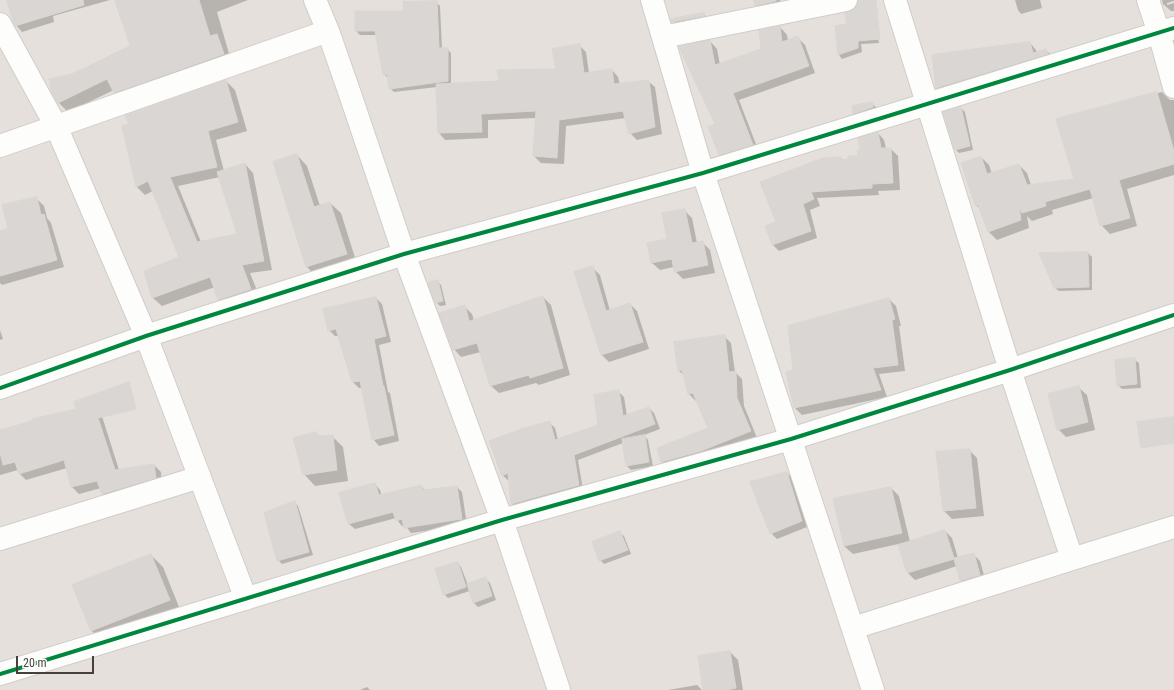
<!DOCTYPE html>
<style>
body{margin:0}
#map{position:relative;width:1174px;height:690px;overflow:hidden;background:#f2efec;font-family:"Roboto Condensed",sans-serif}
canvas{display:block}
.scale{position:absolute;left:16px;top:656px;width:78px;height:18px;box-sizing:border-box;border:2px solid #473f39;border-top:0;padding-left:5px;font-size:12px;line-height:14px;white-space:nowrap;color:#473f39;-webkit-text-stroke:3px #fff;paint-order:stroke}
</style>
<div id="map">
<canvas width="1174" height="690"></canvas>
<div class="scale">20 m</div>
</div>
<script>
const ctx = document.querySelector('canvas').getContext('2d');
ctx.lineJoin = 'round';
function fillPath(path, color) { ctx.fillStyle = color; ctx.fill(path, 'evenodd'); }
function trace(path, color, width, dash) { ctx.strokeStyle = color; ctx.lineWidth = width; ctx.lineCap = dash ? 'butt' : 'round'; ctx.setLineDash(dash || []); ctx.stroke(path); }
const residential = new Path2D(`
 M 0,0 L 1174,0 L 1174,690 L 0,690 Z`);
const shadow = new Path2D(`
 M 8,0 L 110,0 L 53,16 L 54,22 L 22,32 L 16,25 Z
 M 116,0 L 248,0 L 217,12 L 232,64 L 124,102 L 114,90 L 68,112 L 59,103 L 53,93 L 73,75 L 131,47 Z
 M 755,0 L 780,0 L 781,6 L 761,10 L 756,5 Z
 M 859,0 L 871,0 L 879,43 L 861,44 L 862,52 L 842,59 L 839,55 L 836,27 L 848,25 L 855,10 L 859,4 Z
 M 1015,0 L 1040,0 L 1042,8 L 1021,14 L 1018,10 Z
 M 1162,0 L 1174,0 L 1174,1 L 1167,3 L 1167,5 L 1174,3 L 1174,11 L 1171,11 L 1163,4 Z
 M 436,2 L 440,6 L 442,49 L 447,49 L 451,53 L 451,85 L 500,82 L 557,70 L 579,45 L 586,52 L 589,73 L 612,70 L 618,77 L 620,85 L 648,81 L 655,87 L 662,134 L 637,140 L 630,133 L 626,118 L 566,126 L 564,164 L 541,163 L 534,156 L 536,118 L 488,120 L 488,138 L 445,140 L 439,133 L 437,87 L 394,92 L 390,88 L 389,79 L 384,74 L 377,35 L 360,35 L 356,31 L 405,12 Z
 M 704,14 L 708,18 L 677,26 L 672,20 Z
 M 780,27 L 787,35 L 788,41 L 798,38 L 805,45 L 815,73 L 739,100 L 759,152 L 727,162 L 720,154 L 716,125 L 710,41 L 717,49 L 720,65 L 762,50 Z
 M 1030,43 L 1036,50 L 1037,53 L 1046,50 L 1053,57 L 944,94 L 937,88 L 933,56 Z
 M 226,81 L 235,90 L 247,131 L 216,140 L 224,171 L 245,164 L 253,173 L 272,270 L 250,273 L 260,298 L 228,308 L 219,299 L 215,287 L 162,306 L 153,298 L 145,271 L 181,258 L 153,191 L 145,195 L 136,186 ZM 220,177 L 238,235 L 201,242 L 178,186 Z
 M 1162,92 L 1170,100 L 1174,100 L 1174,175 L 1127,189 L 1137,226 L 1110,234 L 1101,225 L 1093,198 L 1052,210 L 1053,214 L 1032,221 L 1027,216 L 1029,228 L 997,240 L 988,231 L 981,210 L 976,205 L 981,157 L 989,165 L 992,174 L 1019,165 L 1027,173 L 1031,185 L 1075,180 L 1058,119 Z
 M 872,104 L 876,107 L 877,111 L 858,117 L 854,113 Z
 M 961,108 L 965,112 L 973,150 L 959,153 L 955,149 Z
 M 878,133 L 884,140 L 886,149 L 891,149 L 898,156 L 900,190 L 878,191 L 879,195 L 817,198 L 820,206 L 810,210 L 817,238 L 779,251 L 773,245 L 777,223 L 841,158 L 844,161 L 859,157 L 862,150 Z
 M 297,155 L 307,166 L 320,206 L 330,203 L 341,213 L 357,264 L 317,277 L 307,267 Z
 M 36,198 L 44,206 L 47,218 L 51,223 L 64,267 L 2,285 L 0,283 L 0,232 L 10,229 Z
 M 684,210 L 692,218 L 697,243 L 702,242 L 710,250 L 715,273 L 683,279 L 675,271 L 674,267 L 660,270 L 652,263 L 669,240 Z
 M 1088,253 L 1092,257 L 1092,290 L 1059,291 L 1054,287 Z
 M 593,268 L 600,275 L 610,311 L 630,304 L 637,311 L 649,349 L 609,362 L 602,355 L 575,272 Z
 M 437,281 L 441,285 L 446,305 L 440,306 L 436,302 Z
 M 543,297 L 551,305 L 570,375 L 539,385 L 536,383 L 499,393 L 491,386 L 481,352 L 461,357 L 454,349 L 464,306 L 472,314 L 474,320 Z
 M 376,298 L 382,304 L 391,342 L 379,345 L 388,392 L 390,393 L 399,441 L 379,446 L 373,439 L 362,388 L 359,388 L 353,382 L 339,336 L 335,336 L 329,330 Z
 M 889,299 L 896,306 L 901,326 L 899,326 L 905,371 L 879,374 L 887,397 L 802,415 L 795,408 L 787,373 L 794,371 Z
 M 0,330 L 3,339 L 0,340 Z
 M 724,336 L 731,343 L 735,372 L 742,379 L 744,406 L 757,438 L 669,469 L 662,462 L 658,449 L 709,429 L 697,400 L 696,401 L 689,394 L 685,376 L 678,370 Z
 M 1135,360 L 1139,363 L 1141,388 L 1122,389 L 1118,385 Z
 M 1078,387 L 1087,395 L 1095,430 L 1066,437 L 1058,429 Z
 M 618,391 L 624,397 L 627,416 L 649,408 L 654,413 L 660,429 L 644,435 L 648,440 L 653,466 L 631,470 L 627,466 L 623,443 L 578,460 L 583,490 L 517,509 L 512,504 L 510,480 L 508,480 L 502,475 L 550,423 L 555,428 L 558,440 L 599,425 Z
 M 101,413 L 119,470 L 154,465 L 161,472 L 162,484 L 110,501 L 103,494 L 101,488 L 79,494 L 72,487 L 67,468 L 26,480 L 20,474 L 18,470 L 0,475 L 0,431 Z
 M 315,433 L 319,437 L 332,436 L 343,447 L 348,481 L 315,486 L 304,474 Z
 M 969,450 L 977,458 L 984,516 L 952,519 L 944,511 Z
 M 787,473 L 793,479 L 807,527 L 777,539 L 771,533 Z
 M 375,484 L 380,490 L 382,496 L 421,486 L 426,491 L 457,487 L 462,492 L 467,525 L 411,533 L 405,525 L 402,526 L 397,520 L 396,518 L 355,529 L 349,524 Z
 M 891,488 L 899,496 L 910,542 L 945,531 L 952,538 L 958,558 L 973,554 L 980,561 L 986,582 L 968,588 L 961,581 L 957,566 L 915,580 L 908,573 L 903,543 L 853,554 L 844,546 Z
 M 294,502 L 298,506 L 313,555 L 282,564 L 278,560 Z
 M 620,533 L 624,536 L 631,554 L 604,564 L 600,560 Z
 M 151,555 L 163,567 L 181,612 L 103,642 L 91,630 Z
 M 458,563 L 461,567 L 468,585 L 486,579 L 490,583 L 496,600 L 478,607 L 474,603 L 470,591 L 448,598 L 444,594 Z
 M 730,652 L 738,660 L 743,690 L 704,690 Z
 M 697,685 L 702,690 L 668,690 Z
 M 367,687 L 370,690 L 360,690 Z`);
const building = new Path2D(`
 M 7,0 L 83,0 L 84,5 L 15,26 Z
 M 115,0 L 199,0 L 210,36 L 217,34 L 224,54 L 114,93 L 107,79 L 58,103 L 52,93 L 49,79 L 72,74 L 130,46 Z
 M 754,0 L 776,0 L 776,1 L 755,6 Z
 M 858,0 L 876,0 L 880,39 L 858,41 L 858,48 L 838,55 L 835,26 L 847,24 L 845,13 L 855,9 L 858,4 Z
 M 437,1 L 439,48 L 448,48 L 448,81 L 389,89 L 387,74 L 383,75 L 375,31 L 355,31 L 355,11 L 404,11 L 403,2 Z
 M 704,13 L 705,16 L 672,22 L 671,19 Z
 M 780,26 L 782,42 L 798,36 L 809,66 L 733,93 L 753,145 L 719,155 L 708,127 L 715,124 L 679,47 L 710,40 L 715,65 L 761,49 L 759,30 Z
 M 1030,42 L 1033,53 L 1046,49 L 1048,54 L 936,88 L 932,55 Z
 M 580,44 L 584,73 L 612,69 L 614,84 L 649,80 L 655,127 L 629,134 L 623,111 L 559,120 L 557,158 L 533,156 L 536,111 L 481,114 L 482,132 L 438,133 L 436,84 L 499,81 L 497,70 L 556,69 L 552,49 Z
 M 226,80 L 238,122 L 208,131 L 217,167 L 170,177 L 197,242 L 237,234 L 217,172 L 245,163 L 264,261 L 242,265 L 251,289 L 218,300 L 210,277 L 152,298 L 144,271 L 179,257 L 148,181 L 136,187 L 122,126 L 129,124 L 125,116 Z
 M 1157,92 L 1174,151 L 1174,164 L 1119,180 L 1130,218 L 1100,226 L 1090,189 L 1045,202 L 1046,206 L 1022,213 L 1019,206 L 1021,220 L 988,232 L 978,205 L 975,205 L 961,163 L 981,156 L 987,174 L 1019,164 L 1027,185 L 1074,179 L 1056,119 Z
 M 873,102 L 873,107 L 853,114 L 852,106 Z
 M 961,107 L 970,146 L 955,150 L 943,112 Z
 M 878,132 L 881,148 L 891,148 L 893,183 L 872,184 L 872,188 L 811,192 L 814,199 L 803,204 L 811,231 L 772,245 L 765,226 L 776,222 L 760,182 L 823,158 L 841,157 L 842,160 L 848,159 L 848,156 L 858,156 L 857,150 L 860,150 L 858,138 Z
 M 297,154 L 314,207 L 330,202 L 347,254 L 306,267 L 273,162 Z
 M 37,197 L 41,215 L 44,214 L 57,260 L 0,276 L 0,231 L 8,228 L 2,205 Z
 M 685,209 L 692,243 L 703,241 L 708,265 L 674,272 L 672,259 L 651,263 L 647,243 L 667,239 L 662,213 Z
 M 1088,252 L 1089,287 L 1054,288 L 1039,253 Z
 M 593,266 L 606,311 L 630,303 L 643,342 L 601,355 L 574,272 Z
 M 438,280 L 443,301 L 435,303 L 428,283 Z
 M 543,296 L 563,368 L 530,378 L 529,375 L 490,386 L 477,343 L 453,350 L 439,313 L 465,305 L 469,321 Z
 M 376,297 L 386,336 L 374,339 L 383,386 L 384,386 L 394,435 L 372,440 L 360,381 L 352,382 L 336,329 L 328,331 L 323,309 Z
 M 889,298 L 895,319 L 892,320 L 898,365 L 873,368 L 881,390 L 794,408 L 786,372 L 793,370 L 788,326 Z
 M 725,335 L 729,372 L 736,371 L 737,398 L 751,431 L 701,451 L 661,462 L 657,448 L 708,428 L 693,393 L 688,394 L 682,370 L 678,371 L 674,342 Z
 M 1135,358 L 1137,384 L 1117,386 L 1115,360 Z
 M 129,382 L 136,409 L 98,418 L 115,470 L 154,464 L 156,478 L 102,494 L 97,481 L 71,487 L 64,460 L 19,474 L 15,462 L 3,465 L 0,453 L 0,430 L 32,421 L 32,419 L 76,409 L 74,402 Z
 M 1079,386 L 1088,422 L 1057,430 L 1048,394 Z
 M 619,390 L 623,416 L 649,407 L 655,424 L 574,455 L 579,485 L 511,504 L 508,473 L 502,476 L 489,441 L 524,428 L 550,421 L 555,440 L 598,425 L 594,395 Z
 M 1174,417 L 1174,443 L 1141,448 L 1137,422 Z
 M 316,432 L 317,436 L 333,435 L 337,470 L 303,475 L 293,438 Z
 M 645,435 L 649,462 L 626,466 L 622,439 Z
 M 970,449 L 976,508 L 943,511 L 936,452 Z
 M 787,472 L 802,521 L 770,534 L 750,482 Z
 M 375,483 L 379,495 L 421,485 L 423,490 L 457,486 L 462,519 L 404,528 L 402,519 L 396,521 L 393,512 L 348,524 L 339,493 Z
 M 891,487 L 902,533 L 844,546 L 833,499 Z
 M 295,501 L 309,552 L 277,561 L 264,513 Z
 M 945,530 L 954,558 L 974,553 L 980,575 L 960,581 L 954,559 L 907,573 L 898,545 Z
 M 620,531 L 628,550 L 599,561 L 592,542 Z
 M 151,554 L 170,600 L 91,631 L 72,585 Z
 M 458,562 L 466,587 L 443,595 L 435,569 Z
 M 486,577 L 492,596 L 473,603 L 467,584 Z
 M 730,651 L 736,688 L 726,690 L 703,690 L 698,656 Z`);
const minor = new Path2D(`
 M 315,0 L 328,31 L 350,94 L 404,254 L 502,520 L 559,690
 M 652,0 L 703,173 L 873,690
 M 895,0 L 1010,370 L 1072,559
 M 1148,0 L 1159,33 L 1174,87
 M 0,24 L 56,126 L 146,336 L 246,599
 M 663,37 L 846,0
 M 0,146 L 328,31
 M 0,388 L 146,336 L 404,254 L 703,173 L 1174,28
 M 0,539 L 200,477
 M 853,628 L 1174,527
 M 0,674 L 502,520 L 791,439 L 1010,370 L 1174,315`);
const cycleway = new Path2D(`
 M 0,388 L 146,336 L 404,254 L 703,173 L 1174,28
 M 0,674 L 502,520 L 791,439 L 1010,370 L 1174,315`);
fillPath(residential, '#e5e0db');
fillPath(shadow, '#0003');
fillPath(building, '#dad6d3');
trace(building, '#dad6d2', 1);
trace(minor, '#d0cdca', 24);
trace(minor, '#fdfdfc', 22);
trace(cycleway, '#00873e', 4);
</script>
